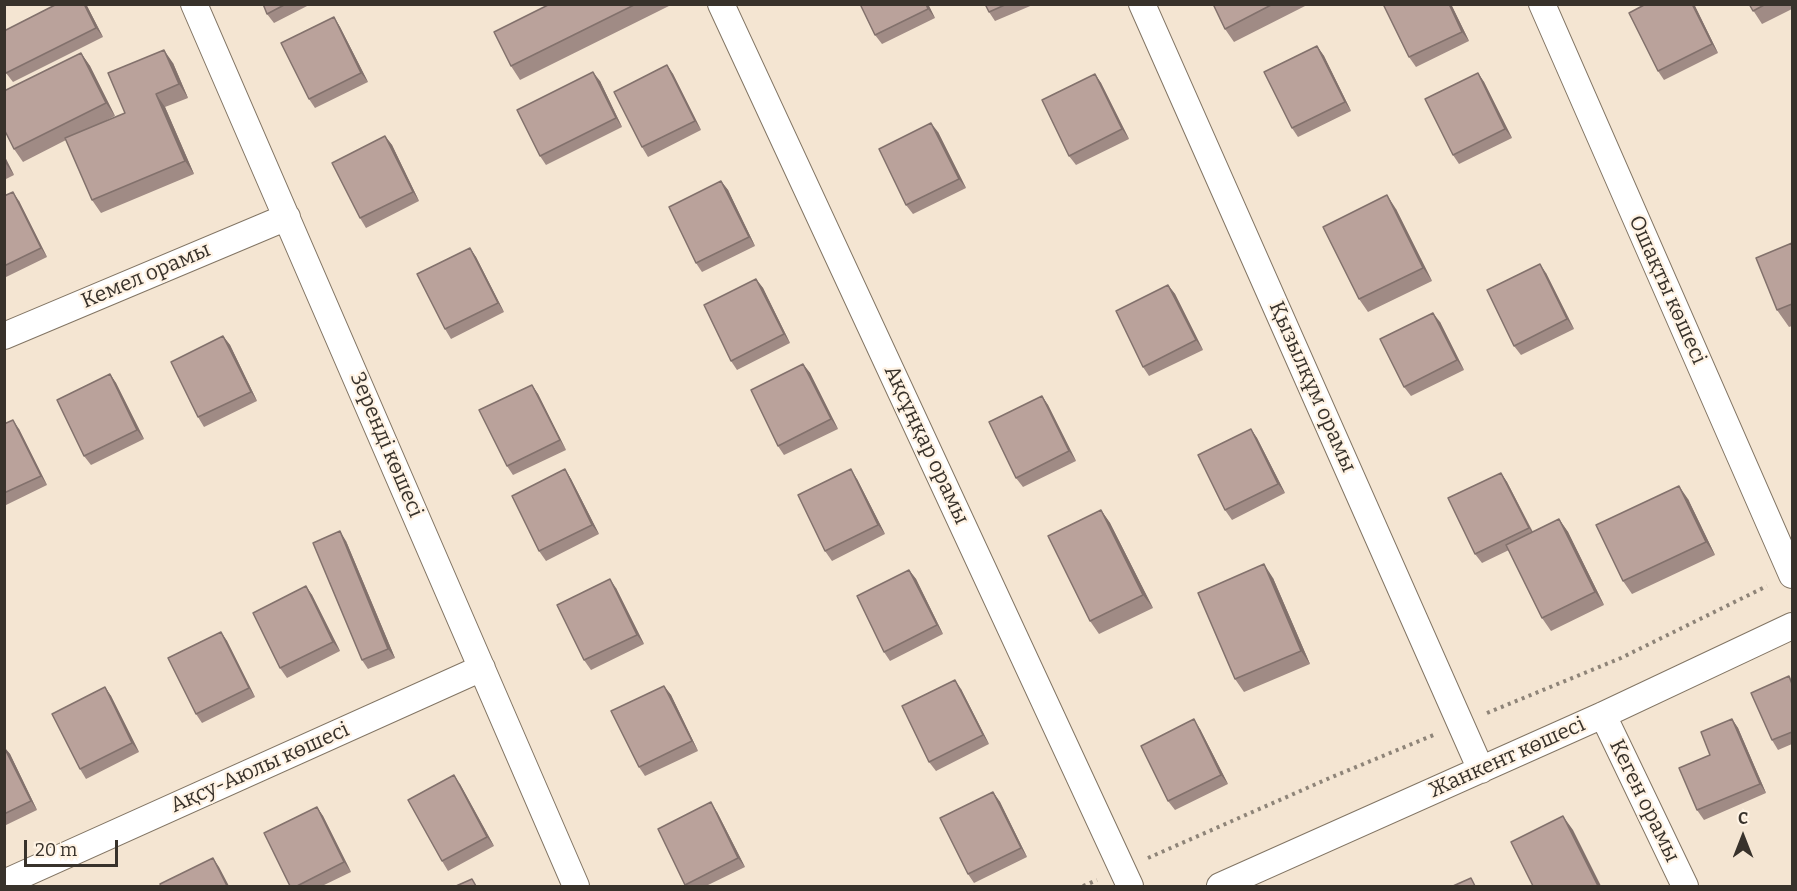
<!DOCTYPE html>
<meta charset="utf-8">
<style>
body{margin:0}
#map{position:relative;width:1797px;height:891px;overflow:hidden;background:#f4e5d2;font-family:Bitter,serif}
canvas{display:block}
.frame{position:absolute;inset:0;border:6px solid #38322b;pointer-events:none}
.north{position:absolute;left:1713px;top:807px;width:60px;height:60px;-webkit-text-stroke:4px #fff3e4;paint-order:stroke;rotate:0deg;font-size:16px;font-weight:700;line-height:24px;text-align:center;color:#38322b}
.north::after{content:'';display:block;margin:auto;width:21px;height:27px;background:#38322b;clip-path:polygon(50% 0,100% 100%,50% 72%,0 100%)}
.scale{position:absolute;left:24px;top:840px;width:94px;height:27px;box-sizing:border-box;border:3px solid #38322b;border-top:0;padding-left:8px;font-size:18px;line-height:21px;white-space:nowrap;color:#38322b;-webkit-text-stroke:4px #fff3e4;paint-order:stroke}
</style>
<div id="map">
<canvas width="1797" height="891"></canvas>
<div class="frame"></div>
<div class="north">С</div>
<div class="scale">20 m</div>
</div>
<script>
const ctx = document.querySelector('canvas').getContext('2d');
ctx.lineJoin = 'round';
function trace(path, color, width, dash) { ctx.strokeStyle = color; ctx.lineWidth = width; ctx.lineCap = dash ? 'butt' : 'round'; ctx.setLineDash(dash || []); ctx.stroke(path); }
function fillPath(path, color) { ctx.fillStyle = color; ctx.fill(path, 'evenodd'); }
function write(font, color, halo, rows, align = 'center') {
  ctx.font = font + ' Bitter,serif'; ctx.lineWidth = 4.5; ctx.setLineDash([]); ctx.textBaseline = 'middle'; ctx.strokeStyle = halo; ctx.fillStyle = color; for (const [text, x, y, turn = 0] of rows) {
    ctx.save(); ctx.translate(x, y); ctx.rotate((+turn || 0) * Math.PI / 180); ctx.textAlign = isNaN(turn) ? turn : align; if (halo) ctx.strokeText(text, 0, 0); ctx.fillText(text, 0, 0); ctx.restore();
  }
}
const path = new Path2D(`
 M 1487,713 L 1621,658 L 1767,586
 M 1148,858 L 1332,777 L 1436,734
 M 1083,886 L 1097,880`);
const street = new Path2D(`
 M 194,4 L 576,886
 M 721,4 L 1130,886
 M 1142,4 L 1481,770
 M 1542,4 L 1792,575
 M 4,336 L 287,217
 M 1603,715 L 1685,886
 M 4,883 L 482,668
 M 1220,886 L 1603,715 L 1792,626`);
const wall = new Path2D(`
 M 86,4 L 103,37 L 13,82 L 6,73 Z
 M 263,4 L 311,4 L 274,23 L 267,14 Z
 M 550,4 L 673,4 L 520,80 L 511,66 Z
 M 860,4 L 928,4 L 935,18 L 882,44 L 875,35 Z
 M 985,4 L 1035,4 L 995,21 L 989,12 Z
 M 1213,4 L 1309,4 L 1234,42 L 1225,29 Z
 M 1383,4 L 1451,4 L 1469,41 L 1416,67 L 1409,57 Z
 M 1694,4 L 1718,53 L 1664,80 L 1658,71 Z
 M 1749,4 L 1792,4 L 1792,9 L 1762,24 Z
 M 334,17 L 340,27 L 368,82 L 315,108 L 309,99 Z
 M 1317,46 L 1324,56 L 1351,111 L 1298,137 L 1292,128 Z
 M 81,53 L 90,66 L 115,116 L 103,122 L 125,113 L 173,63 L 188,98 L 165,107 L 194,174 L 101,213 L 92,200 L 66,140 L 23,162 L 14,149 Z
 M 667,65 L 673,74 L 701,130 L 648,157 L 642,147 Z
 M 1478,73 L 1484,82 L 1512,138 L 1459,164 L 1453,155 Z
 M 1095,74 L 1101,83 L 1129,139 L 1076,165 L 1069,156 Z
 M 600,81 L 622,127 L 546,165 L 540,156 Z
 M 938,132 L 966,188 L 913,214 L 906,205 Z
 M 385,136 L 392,145 L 419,201 L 366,228 L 360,218 Z
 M 4,155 L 14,175 L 4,180 Z
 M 721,181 L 728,190 L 755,246 L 702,272 L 696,263 Z
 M 4,196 L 19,201 L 47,257 L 4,278 Z
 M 1396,209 L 1432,281 L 1368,312 L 1359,299 Z
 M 1792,243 L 1792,326 L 1789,327 L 1777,310 Z
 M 470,248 L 476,257 L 504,312 L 451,339 L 445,329 Z
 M 1546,273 L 1574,329 L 1521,355 L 1514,346 Z
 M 756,279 L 763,288 L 790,343 L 737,370 L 731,361 Z
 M 1168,285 L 1175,294 L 1203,350 L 1149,376 L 1143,367 Z
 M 1440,322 L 1464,370 L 1411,396 L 1404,387 Z
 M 223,336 L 230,345 L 257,401 L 204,427 L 198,417 Z
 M 803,364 L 810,373 L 838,429 L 784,455 L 778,446 Z
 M 110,374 L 116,383 L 144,439 L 91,465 L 84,456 Z
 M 532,385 L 538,394 L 566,450 L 513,475 L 507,466 Z
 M 1042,396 L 1048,405 L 1076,461 L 1023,487 L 1016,478 Z
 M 4,424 L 19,429 L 47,485 L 4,506 Z
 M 1251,429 L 1257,438 L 1285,493 L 1232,520 L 1225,510 Z
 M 565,469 L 571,479 L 599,534 L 546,561 L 539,551 Z
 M 1501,473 L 1507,482 L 1533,532 L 1559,519 L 1568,532 L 1604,605 L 1551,631 L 1542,618 L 1509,550 L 1482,563 L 1475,554 Z
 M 857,479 L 885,534 L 832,561 L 825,551 Z
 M 1688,499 L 1715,555 L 1632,594 L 1623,581 Z
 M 1101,510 L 1110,523 L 1153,608 L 1099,634 L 1090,621 Z
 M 346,541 L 395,658 L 368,669 L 362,660 Z
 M 909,570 L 916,579 L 943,634 L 890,661 L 884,652 Z
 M 1273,578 L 1310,664 L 1244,692 L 1235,679 Z
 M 306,586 L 312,595 L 340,651 L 287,678 L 280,668 Z
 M 616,588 L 644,644 L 591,670 L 584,660 Z
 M 221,632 L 227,641 L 255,697 L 202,723 L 196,714 Z
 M 1789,676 L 1792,681 L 1792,744 L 1778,750 L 1772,740 Z
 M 664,686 L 671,695 L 698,751 L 645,776 L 639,767 Z
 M 105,687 L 111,696 L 139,752 L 86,779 L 80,769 Z
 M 961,689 L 989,744 L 936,771 L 929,762 Z
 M 1732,719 L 1738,728 L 1766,793 L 1704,820 L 1697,810 L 1710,755 Z
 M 1200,729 L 1228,784 L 1175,810 L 1168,801 Z
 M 4,747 L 10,754 L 37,810 L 4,826 Z
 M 460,784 L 494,846 L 448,871 L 442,861 Z
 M 993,792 L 1000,802 L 1027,857 L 974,883 L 968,874 Z
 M 317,807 L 323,816 L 351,872 L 322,886 L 290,886 Z
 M 717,812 L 745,867 L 706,886 L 687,886 L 685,885 Z`);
const shadedWall = new Path2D(`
 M 84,4 L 86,4 L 103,37 L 96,28 Z
 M 926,4 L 928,4 L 935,18 L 928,9 Z
 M 1449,4 L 1451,4 L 1469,41 L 1462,32 Z
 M 1692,4 L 1694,4 L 1718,53 L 1712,44 Z
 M 334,17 L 340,27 L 368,82 L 361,73 Z
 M 1317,46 L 1324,56 L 1351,111 L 1345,102 Z
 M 164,50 L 173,63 L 188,98 L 179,84 Z
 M 81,53 L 90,66 L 115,116 L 106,103 Z
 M 667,65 L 673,74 L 701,130 L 695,121 Z
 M 593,72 L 600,81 L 622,127 L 616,118 Z
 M 1478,73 L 1484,82 L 1512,138 L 1505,129 Z
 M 1095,74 L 1101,83 L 1129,139 L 1122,129 Z
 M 156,94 L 165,107 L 194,174 L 185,161 Z
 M 931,123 L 938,132 L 966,188 L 959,179 Z
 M 385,136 L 392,145 L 419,201 L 413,192 Z
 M 4,155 L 14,175 L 4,161 Z
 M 721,181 L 728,190 L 755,246 L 749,237 Z
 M 13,192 L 19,201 L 47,257 L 41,248 Z
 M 1387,195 L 1396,209 L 1432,281 L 1423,268 Z
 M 470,248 L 476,257 L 504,312 L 498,303 Z
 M 1540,264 L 1546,273 L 1574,329 L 1567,319 Z
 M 756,279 L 763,288 L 790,343 L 784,334 Z
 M 1168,285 L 1175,294 L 1203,350 L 1196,340 Z
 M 1433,313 L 1440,322 L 1464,370 L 1457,360 Z
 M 223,336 L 230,345 L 257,401 L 251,392 Z
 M 803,364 L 810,373 L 838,429 L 831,419 Z
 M 110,374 L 116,383 L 144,439 L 137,430 Z
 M 532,385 L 538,394 L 566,450 L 560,440 Z
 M 1042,396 L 1048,405 L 1076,461 L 1069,451 Z
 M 13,420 L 19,429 L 47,485 L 41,476 Z
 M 1251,429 L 1257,438 L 1285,493 L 1278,484 Z
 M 565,469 L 571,479 L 599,534 L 592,525 Z
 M 851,469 L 857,479 L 885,534 L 878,525 Z
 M 1501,473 L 1507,482 L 1535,537 L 1529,528 Z
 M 1679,486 L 1688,499 L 1715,555 L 1706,542 Z
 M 1101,510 L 1110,523 L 1153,608 L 1143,595 Z
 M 1559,519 L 1568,532 L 1604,605 L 1595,592 Z
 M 340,531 L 346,541 L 395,658 L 388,649 Z
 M 1264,564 L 1273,578 L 1310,664 L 1301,651 Z
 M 909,570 L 916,579 L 943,634 L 937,625 Z
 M 610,579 L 616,588 L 644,644 L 637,635 Z
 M 306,586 L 312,595 L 340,651 L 333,642 Z
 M 221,632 L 227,641 L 255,697 L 249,688 Z
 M 955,680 L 961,689 L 989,744 L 983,735 Z
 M 664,686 L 671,695 L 698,751 L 692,741 Z
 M 105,687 L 111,696 L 139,752 L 132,743 Z
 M 1194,719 L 1200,729 L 1228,784 L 1221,775 Z
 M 1732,719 L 1738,728 L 1766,793 L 1760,784 Z
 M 4,747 L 10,754 L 37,810 L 31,801 Z
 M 454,775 L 460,784 L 494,846 L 487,837 Z
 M 993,792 L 1000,802 L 1027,857 L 1021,848 Z
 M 711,802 L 717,812 L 745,867 L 738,858 Z
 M 317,807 L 323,816 L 351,872 L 344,862 Z
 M 1563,816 L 1573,830 L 1601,886 L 1598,886 Z
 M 213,858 L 219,867 L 229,886 L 227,886 Z`);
const building = new Path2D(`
 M 57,4 L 84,4 L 96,28 L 6,73 L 4,69 L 4,31 Z
 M 263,4 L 286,4 L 267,14 Z
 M 550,4 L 636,4 L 511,66 L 494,32 Z
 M 860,4 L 926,4 L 928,9 L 875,35 Z
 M 985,4 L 1007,4 L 989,12 Z
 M 1213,4 L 1273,4 L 1225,29 Z
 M 1383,4 L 1449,4 L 1462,32 L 1409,57 Z
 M 1646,4 L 1692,4 L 1712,44 L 1658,71 L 1629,13 Z
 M 1749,4 L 1766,4 L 1753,11 Z
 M 334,17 L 361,73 L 309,99 L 281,43 Z
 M 1317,46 L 1345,102 L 1292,128 L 1264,72 Z
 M 164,50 L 179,84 L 156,94 L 185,161 L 92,200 L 65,138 L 125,113 L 108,73 Z
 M 81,53 L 106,103 L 14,149 L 4,129 L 4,91 Z
 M 667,65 L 695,121 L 642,147 L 614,92 Z
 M 593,72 L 616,118 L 540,156 L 517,110 Z
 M 1478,73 L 1505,129 L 1453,155 L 1425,99 Z
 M 1095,74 L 1122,129 L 1069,156 L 1042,100 Z
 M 931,123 L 959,179 L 906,205 L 879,149 Z
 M 385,136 L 413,192 L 360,218 L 332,163 Z
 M 721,181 L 749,237 L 696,263 L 669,207 Z
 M 13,192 L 41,248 L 4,266 L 4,196 Z
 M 1387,195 L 1423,268 L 1359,299 L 1323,227 Z
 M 1792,243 L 1792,304 L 1777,310 L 1756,258 Z
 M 470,248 L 498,303 L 445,329 L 417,274 Z
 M 1540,264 L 1567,319 L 1514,346 L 1487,290 Z
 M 756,279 L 784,334 L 731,361 L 704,305 Z
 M 1168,285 L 1196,340 L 1143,367 L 1116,311 Z
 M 1433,313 L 1457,360 L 1404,387 L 1380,339 Z
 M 223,336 L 251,392 L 198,417 L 171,362 Z
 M 803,364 L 831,419 L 778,446 L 751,390 Z
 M 110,374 L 137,430 L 84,456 L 57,400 Z
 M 532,385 L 560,440 L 507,466 L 479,410 Z
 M 1042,396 L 1069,451 L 1016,478 L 989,422 Z
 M 13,420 L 41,476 L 4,493 L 4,424 Z
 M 1251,429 L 1278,484 L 1225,510 L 1198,455 Z
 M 565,469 L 592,525 L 539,551 L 512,496 Z
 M 851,469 L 878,525 L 825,551 L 798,495 Z
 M 1501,473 L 1529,528 L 1475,554 L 1448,498 Z
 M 1679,486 L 1706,542 L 1623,581 L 1596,525 Z
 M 1101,510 L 1143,595 L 1090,621 L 1048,536 Z
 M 1559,519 L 1595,592 L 1542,618 L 1506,545 Z
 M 340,531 L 388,649 L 362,660 L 313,543 Z
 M 1264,564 L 1301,651 L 1235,679 L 1198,593 Z
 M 909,570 L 937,625 L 884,652 L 857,596 Z
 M 610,579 L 637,635 L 584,660 L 557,605 Z
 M 306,586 L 333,642 L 280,668 L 253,613 Z
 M 221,632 L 249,688 L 196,714 L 168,658 Z
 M 1789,676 L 1792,684 L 1792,732 L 1772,740 L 1751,693 Z
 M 955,680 L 983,735 L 929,762 L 902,706 Z
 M 664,686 L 692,741 L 639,767 L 611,711 Z
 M 105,687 L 132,743 L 80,769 L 52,714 Z
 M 1194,719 L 1221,775 L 1168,801 L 1141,746 Z
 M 1732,719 L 1760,784 L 1697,810 L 1679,768 L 1710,755 L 1701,732 Z
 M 4,747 L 31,801 L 4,814 Z
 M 454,775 L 487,837 L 442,861 L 408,800 Z
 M 993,792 L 1021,848 L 968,874 L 940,818 Z
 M 711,802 L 738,858 L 685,885 L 658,829 Z
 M 317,807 L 344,862 L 297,886 L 290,886 L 264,833 Z
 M 1563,816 L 1598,886 L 1533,886 L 1511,842 Z
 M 213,858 L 227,886 L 161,886 L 160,884 Z
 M 1471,878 L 1475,886 L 1453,886 Z
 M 472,879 L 476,886 L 456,886 Z`);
const streetNames = [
 ["Кемел орамы",146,276,-23],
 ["Ошақты көшесі",1667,290,66],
 ["Қызылқұм орамы",1312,387,66],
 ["Зеренді көшесі",386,445,67],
 ["Ақсұңқар орамы",926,445,65],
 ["Жанкент көшесі",1507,758,-24],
 ["Ақсу-Аюлы көшесі",260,768,-24],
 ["Кеген орамы",1644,801,64]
];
trace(street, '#827564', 28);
trace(path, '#8e8478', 4, [3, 4.5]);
trace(street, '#fff', 26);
fillPath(wall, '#a08b85');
fillPath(shadedWall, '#82716c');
fillPath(building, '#baa29b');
trace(building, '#82716c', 1.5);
write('21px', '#38322b', '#fff3e4', streetNames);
</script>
